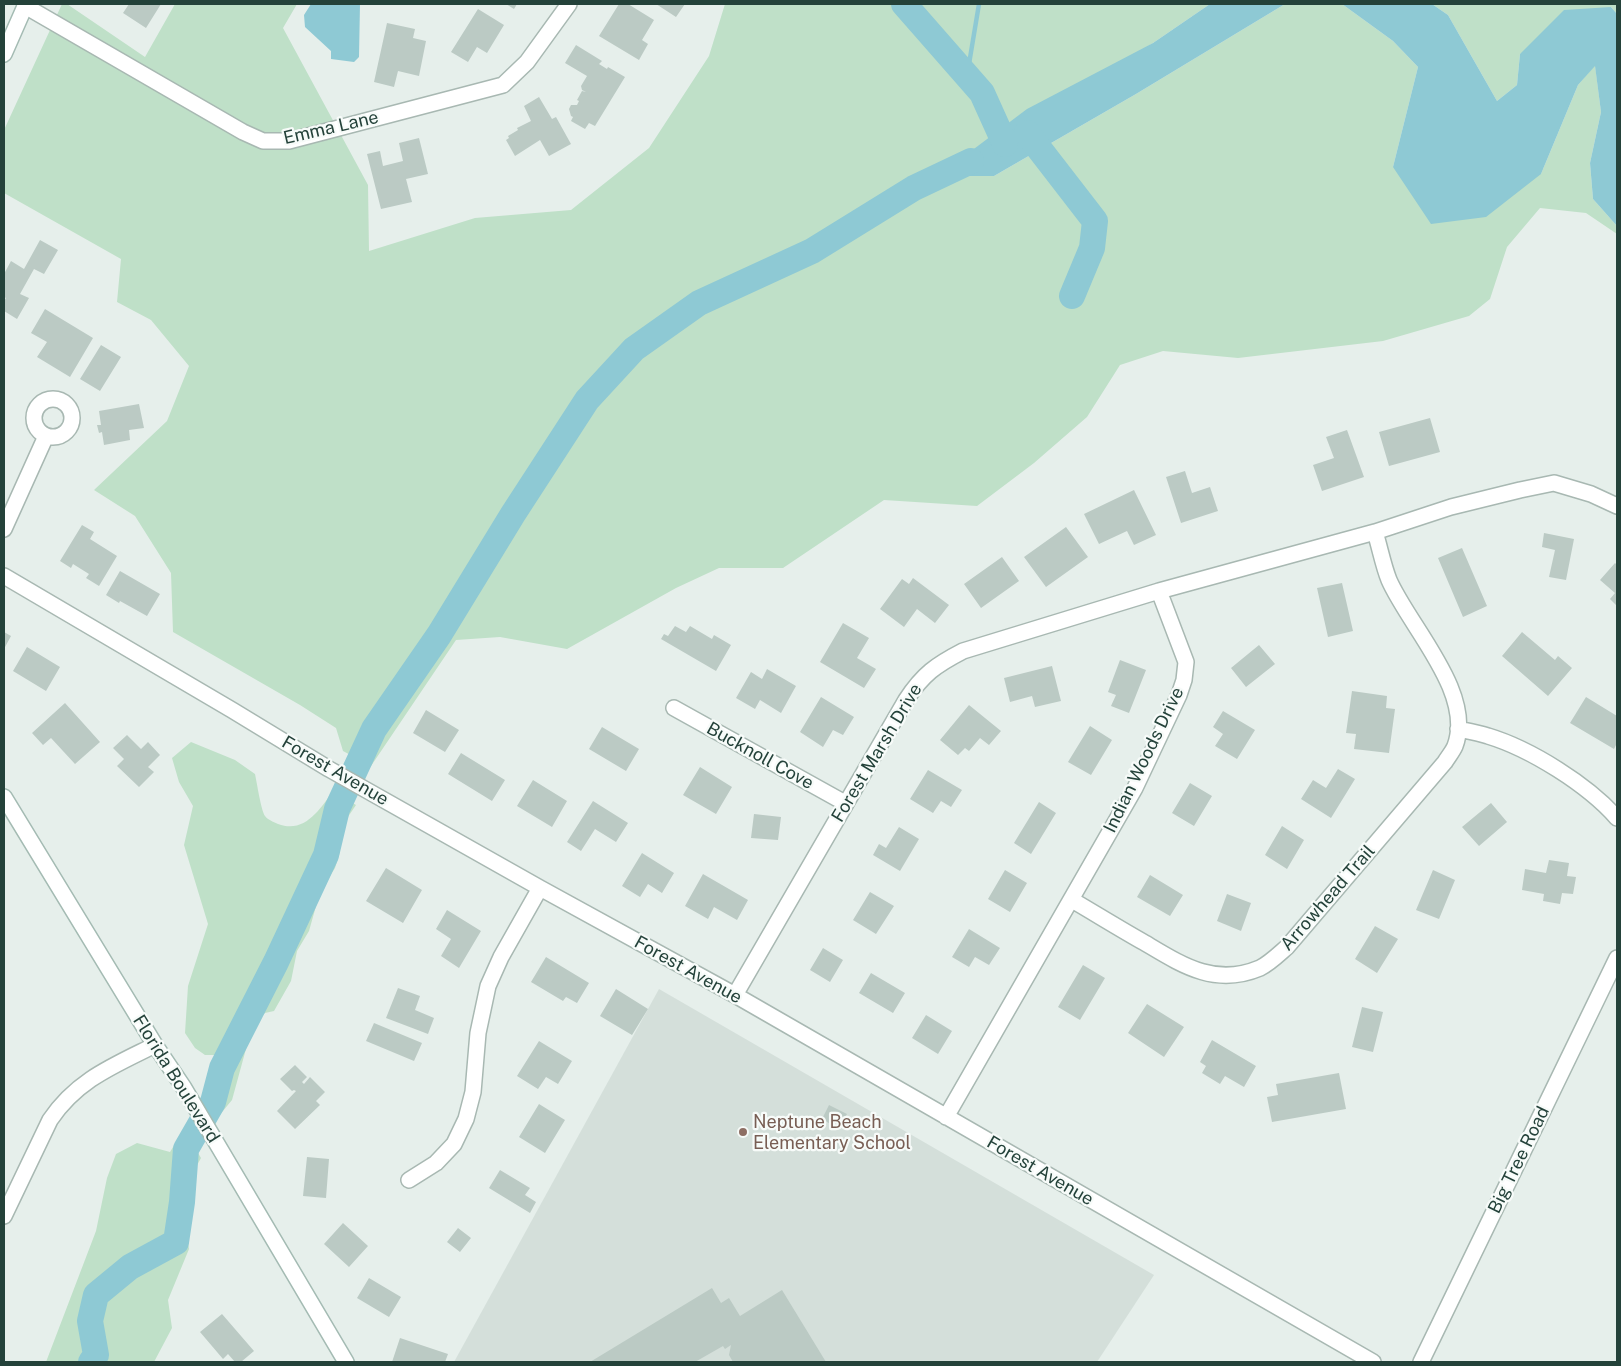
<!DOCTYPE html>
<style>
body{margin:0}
#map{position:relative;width:1621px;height:1366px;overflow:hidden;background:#e6efeb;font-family:"Public Sans",sans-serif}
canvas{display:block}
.frame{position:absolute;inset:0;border:5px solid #24423a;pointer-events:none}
</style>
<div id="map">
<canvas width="1621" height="1366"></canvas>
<div class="frame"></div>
</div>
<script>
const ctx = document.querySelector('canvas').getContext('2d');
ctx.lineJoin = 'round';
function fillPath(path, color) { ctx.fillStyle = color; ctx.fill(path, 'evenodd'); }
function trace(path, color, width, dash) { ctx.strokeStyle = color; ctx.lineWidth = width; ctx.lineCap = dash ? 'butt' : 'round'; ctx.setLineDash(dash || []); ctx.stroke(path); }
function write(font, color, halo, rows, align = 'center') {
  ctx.font = font + ' "Public Sans",sans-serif'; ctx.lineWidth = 4.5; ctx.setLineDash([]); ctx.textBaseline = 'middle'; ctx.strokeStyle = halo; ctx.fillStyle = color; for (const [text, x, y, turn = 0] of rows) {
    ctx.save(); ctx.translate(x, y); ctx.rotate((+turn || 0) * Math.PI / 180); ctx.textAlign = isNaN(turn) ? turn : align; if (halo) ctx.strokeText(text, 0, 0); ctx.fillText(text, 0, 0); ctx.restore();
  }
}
const built = new Path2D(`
 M 659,989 L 1154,1275 L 1097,1362 L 454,1362 Z`);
const green = new Path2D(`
 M 62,4 L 67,4 L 145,57 L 175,4 L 297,4 L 283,28 L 368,185 L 369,251 L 475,218 L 571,210 L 649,148 L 709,56 L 725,4 L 1210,4 L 1153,43 L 940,176 L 994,176 L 1136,94 L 1285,4 L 1342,4 L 1393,41 L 1418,67 L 1393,167 L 1541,174 L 1578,85 L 1595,65 L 1601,112 L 1590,163 L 1593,199 L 1617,226 L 1617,234 L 1586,213 L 1540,208 L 1507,247 L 1490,299 L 1469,316 L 1383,341 L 1238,358 L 1163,351 L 1120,365 L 1087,417 L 1034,463 L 977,506 L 884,500 L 783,568 L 719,568 L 676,588 L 567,649 L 500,637 L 456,640 L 371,766 L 343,751 L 336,728 L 300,705 L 173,632 L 171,573 L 135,516 L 94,490 L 167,421 L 189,366 L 151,320 L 117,302 L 121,259 L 4,193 L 4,130 Z
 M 1432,4 L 1617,4 L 1617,14 L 1611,7 L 1520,54 L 1517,85 L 1497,101 L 1448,15 Z
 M 191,742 L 235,760 L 255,774 C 257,783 261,810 265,816 C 268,820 274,822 278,824 C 305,834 320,809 333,791 L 356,805 L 337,833 L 340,852 L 335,868 L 320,892 L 309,931 L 297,951 L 291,981 L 274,1011 L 265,1013 L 252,1027 L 232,1100 L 218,1117 L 204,1091 L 216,1055 L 205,1055 L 195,1048 L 185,1033 L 188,986 L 208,924 L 184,845 L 193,806 L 179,782 L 172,758 Z
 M 184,1129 L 201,1158 L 190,1178 L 186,1219 L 187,1236 L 189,1249 L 168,1300 L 172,1328 L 154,1362 L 46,1362 L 96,1231 L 107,1178 L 116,1154 L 137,1143 L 170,1152 Z`);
const water = new Path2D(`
 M 311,4 L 360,4 L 359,57 L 354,62 L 331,59 L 331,51 L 305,27 L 304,15 Z
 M 1210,4 L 1285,4 L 1136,94 L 994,176 L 938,176 L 1027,109 L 1153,43 Z
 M 1342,4 L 1432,4 L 1448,15 L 1497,101 L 1517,85 L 1520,54 L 1564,10 L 1611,7 L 1617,14 L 1617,226 L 1593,199 L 1590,163 L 1601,112 L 1595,66 L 1578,85 L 1541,174 L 1486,217 L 1431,224 L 1393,167 L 1418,67 L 1393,41 Z`);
const stream = new Path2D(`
 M 967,76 L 979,4`);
const river = new Path2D(`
 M 904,4 L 982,93 L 1005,144
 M 1027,133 L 1095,221 L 1092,248 L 1072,296
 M 91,1362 L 96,1355 L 90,1321 L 96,1295 L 130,1267 L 176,1242 L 182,1202 L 186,1149 L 213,1102 L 222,1068 L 276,962 L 326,855 L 337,809 L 374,729 L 439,635 L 513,514 L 587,400 L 634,349 L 699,303 L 812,251 L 914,188 L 971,161`);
const building = new Path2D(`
 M 129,4 L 161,4 L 146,28 L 123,13 Z
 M 506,4 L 517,4 L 514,9 Z
 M 619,4 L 628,4 L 654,20 L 642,40 L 648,44 L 639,60 L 599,36 Z
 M 656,4 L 685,4 L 676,17 Z
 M 478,9 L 504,25 L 487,53 L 477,47 L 468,62 L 451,52 Z
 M 387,23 L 415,29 L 413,38 L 426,41 L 419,76 L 398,71 L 394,87 L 374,82 Z
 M 576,45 L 602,61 L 599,64 L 607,69 L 608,67 L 625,77 L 595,126 L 589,123 L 585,129 L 571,121 L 573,117 L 571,116 L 569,109 L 571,105 L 577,105 L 579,101 L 577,100 L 582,91 L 586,92 L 582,90 L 581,86 L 587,76 L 565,63 Z
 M 539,97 L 552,119 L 556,117 L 571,144 L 549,156 L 540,140 L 515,156 L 506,140 L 509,138 L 508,136 L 518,130 L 517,128 L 531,121 L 524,106 Z
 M 419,138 L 428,174 L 406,179 L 412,202 L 381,209 L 367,154 L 380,151 L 383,166 L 403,161 L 399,143 Z
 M 40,240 L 58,250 L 44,274 L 34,269 L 20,294 L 29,298 L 17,319 L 4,311 L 4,301 L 6,298 L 4,297 L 4,274 L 11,261 L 24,269 Z
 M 45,309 L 93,338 L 70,377 L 37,357 L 47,342 L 31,333 Z
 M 101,345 L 121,357 L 100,391 L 80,379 Z
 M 139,404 L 144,428 L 129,430 L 130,440 L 104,445 L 102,432 L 99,433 L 97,425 L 101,425 L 99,411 Z
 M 1430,418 L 1440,452 L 1389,466 L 1379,432 Z
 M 1347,430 L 1364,477 L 1322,491 L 1313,465 L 1334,458 L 1326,437 Z
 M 1185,471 L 1192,493 L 1210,487 L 1218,511 L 1181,523 L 1166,477 Z
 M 1134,490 L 1156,535 L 1134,545 L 1127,531 L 1099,544 L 1084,514 Z
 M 82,525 L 94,532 L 90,539 L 117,556 L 99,586 L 86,578 L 89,574 L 73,564 L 71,568 L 60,561 Z
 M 1066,527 L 1088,557 L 1046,587 L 1024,557 Z
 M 1544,533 L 1574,539 L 1566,580 L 1549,577 L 1555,550 L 1542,547 Z
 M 1462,548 L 1487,606 L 1463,617 L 1438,558 Z
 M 1002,557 L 1019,581 L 981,608 L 964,584 Z
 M 1615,563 L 1617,565 L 1617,606 L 1610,599 L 1615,593 L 1600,580 Z
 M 120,571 L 160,594 L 147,616 L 120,601 L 119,603 L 106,595 Z
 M 913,578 L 949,605 L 935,623 L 917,609 L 904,627 L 880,609 L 902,579 L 909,584 Z
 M 1342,583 L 1353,631 L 1328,637 L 1317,588 Z
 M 843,623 L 869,638 L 857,658 L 876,669 L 864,688 L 820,662 Z
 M 675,626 L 686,632 L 690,626 L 712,639 L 714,635 L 731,645 L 716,671 L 661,639 L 664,634 L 668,636 Z
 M 4,632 L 11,636 L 4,649 Z
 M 1522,632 L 1555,660 L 1558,656 L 1572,668 L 1548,696 L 1502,656 Z
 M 1259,645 L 1275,664 L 1246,687 L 1231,668 Z
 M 27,647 L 60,667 L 46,691 L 13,671 Z
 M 1120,660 L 1146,670 L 1129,713 L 1111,706 L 1116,695 L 1108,692 Z
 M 1052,666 L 1061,701 L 1035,707 L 1032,696 L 1010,702 L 1004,678 Z
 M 767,669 L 796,686 L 781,713 L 760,700 L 755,709 L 736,698 L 751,672 L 762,679 Z
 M 1352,691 L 1387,696 L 1386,708 L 1395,709 L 1389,753 L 1354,749 L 1356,734 L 1346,733 Z
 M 821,697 L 854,717 L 843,735 L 833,730 L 823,747 L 800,732 Z
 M 1586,697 L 1617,716 L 1617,743 L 1614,749 L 1570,723 Z
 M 65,703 L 100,742 L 75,764 L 51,738 L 43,745 L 32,733 Z
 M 969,705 L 1001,731 L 989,745 L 980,738 L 969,751 L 965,748 L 958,755 L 940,740 Z
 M 426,710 L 459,730 L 445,752 L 413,733 Z
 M 1223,711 L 1255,730 L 1237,759 L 1215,746 L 1223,734 L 1213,727 Z
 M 1090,726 L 1112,740 L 1091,775 L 1068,762 Z
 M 602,727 L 639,749 L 626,771 L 589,749 Z
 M 127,735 L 141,749 L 148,742 L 160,755 L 148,767 L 154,772 L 139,787 L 117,766 L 124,759 L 113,748 Z
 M 461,753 L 505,780 L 492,801 L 448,774 Z
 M 700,767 L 732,787 L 716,814 L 683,795 Z
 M 1338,769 L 1355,779 L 1331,818 L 1301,799 L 1313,780 L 1326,788 Z
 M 928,770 L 962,790 L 951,807 L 941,801 L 933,813 L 910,799 Z
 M 533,780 L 567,801 L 552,827 L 517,806 Z
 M 1190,783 L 1212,796 L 1194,826 L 1172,813 Z
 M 593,801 L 628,823 L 616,842 L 595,829 L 581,851 L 567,842 Z
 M 1039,802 L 1056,813 L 1031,854 L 1014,843 Z
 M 1491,803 L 1507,822 L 1479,846 L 1462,827 Z
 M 754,814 L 781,817 L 778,840 L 751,838 Z
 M 1282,826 L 1304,840 L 1287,869 L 1265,855 Z
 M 899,827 L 919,839 L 900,871 L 873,855 L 879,844 L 886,848 Z
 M 642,853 L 674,873 L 662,893 L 648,884 L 640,897 L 622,886 Z
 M 1549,860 L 1569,863 L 1567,876 L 1576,877 L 1573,894 L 1562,893 L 1560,904 L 1543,901 L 1544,894 L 1522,890 L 1525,869 L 1546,873 Z
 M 386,868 L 422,890 L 403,923 L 366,901 Z
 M 1005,870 L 1027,883 L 1010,912 L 988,899 Z
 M 1433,870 L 1455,880 L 1439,919 L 1416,910 Z
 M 703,874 L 748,900 L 737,920 L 714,907 L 708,919 L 685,906 Z
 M 1150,875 L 1183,895 L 1170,916 L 1137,897 Z
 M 870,892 L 894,906 L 876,934 L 853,920 Z
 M 1227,894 L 1251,903 L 1241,931 L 1217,921 Z
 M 447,910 L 481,931 L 459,968 L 441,956 L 451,939 L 436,929 Z
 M 1375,926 L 1398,939 L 1377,973 L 1355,959 Z
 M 969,929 L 1000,948 L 989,965 L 975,957 L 969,967 L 952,957 Z
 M 823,948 L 843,960 L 830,982 L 810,970 Z
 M 546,957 L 589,983 L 577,1003 L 566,997 L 563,1001 L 531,982 Z
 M 1083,965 L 1105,978 L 1080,1020 L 1058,1007 Z
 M 871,973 L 905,993 L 893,1013 L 859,993 Z
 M 398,988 L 420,996 L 415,1010 L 434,1018 L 428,1034 L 386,1018 Z
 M 616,989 L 648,1009 L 632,1035 L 600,1016 Z
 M 1147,1004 L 1184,1027 L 1164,1057 L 1128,1033 Z
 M 1362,1007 L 1383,1012 L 1373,1052 L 1352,1047 Z
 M 926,1015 L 952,1031 L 938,1054 L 912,1038 Z
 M 374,1023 L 422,1043 L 414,1061 L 366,1041 Z
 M 1212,1040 L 1256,1066 L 1244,1087 L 1225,1076 L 1220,1084 L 1202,1073 L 1206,1066 L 1200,1062 Z
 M 539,1041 L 572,1061 L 558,1084 L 546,1077 L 538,1089 L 517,1076 Z
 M 295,1065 L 307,1077 L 302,1082 L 304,1084 L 310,1077 L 325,1092 L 316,1101 L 320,1105 L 295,1129 L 277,1111 L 296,1091 L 294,1090 L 292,1091 L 280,1079 Z
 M 1339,1073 L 1346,1109 L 1272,1122 L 1267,1097 L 1278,1095 L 1276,1084 Z
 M 539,1104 L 565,1120 L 545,1153 L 519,1137 Z
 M 829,1105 L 847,1114 L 839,1129 L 822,1119 Z
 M 307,1157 L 329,1159 L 326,1198 L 303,1196 Z
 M 500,1170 L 530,1188 L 525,1195 L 536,1202 L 530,1213 L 489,1188 Z
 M 343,1223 L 368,1246 L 349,1267 L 324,1244 Z
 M 458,1228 L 471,1238 L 460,1252 L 447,1242 Z
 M 369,1278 L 401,1297 L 389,1317 L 357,1298 Z
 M 712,1288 L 721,1303 L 729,1298 L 740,1316 L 782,1290 L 826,1362 L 733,1362 L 729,1355 L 731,1345 L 725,1349 L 723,1346 L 695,1362 L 590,1362 Z
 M 222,1314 L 254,1351 L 241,1362 L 235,1362 L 228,1354 L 223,1359 L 200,1332 Z
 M 400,1338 L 448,1354 L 445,1362 L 392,1362 Z`);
const street = new Path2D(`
 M 25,6 L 243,132 L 263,141 L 289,141 L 503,85 L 527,62 L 569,4
 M34 418a19 19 0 1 1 38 0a19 19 0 1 1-38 0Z
 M 4,529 L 46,436
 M 4,576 L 232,710 L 329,769 L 540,888 L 735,995 L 1373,1362
 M 674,708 L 845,803
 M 1458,729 C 1468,731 1479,733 1488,736 C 1531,749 1588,785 1617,818
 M 1072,900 C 1096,914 1120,929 1145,943 C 1182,965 1215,987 1260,968 C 1270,963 1279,954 1287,947 L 1445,762 C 1448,757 1453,751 1455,746 C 1475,693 1409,626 1389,580 C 1383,565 1380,548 1375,532
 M 735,995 L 906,700 C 923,674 936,665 963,651 L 1159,591 L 1375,532 L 1451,507 L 1520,490 L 1554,483 L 1591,494 L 1617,506
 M 946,1117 L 1135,788 L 1179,695 L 1184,680 L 1186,662 L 1159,591
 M 409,1180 L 436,1163 L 454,1144 L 466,1119 L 473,1092 L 478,1033 L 488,986 L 501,957 L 540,888
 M 4,1216 L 50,1120 C 77,1080 113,1066 155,1045
 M 1421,1362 L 1617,958`);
const secondary = new Path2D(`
 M 4,54 L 26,4
 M 4,797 L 155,1045 L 184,1088 L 346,1362`);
const markers = [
 [743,1132,5,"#8d6e63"]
];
const streetNames = [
 ["Emma Lane",331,128,-13],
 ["Forest Marsh Drive",877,753,-59],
 ["Bucknoll Cove",760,756,29],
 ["Indian Woods Drive",1144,760,-64],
 ["Forest Avenue",335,771,30],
 ["Arrowhead Trail",1328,898,-49],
 ["Forest Avenue",688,970,29],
 ["Florida Boulevard",176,1079,58],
 ["Big Tree Road",1519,1160,-64],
 ["Forest Avenue",1040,1171,30]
];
const educationNames = [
 ["Neptune Beach",753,1122],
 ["Elementary School",753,1143]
];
fillPath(built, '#d4dfda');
fillPath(green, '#bfe0c8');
fillPath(water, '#8ec9d4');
trace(stream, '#8ec9d4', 4.5);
trace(river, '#8ec9d4', 26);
fillPath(building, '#bbcac4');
trace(street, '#a8b8b2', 18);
trace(secondary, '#a4bbb3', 18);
trace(street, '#fff', 15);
trace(secondary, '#fff', 15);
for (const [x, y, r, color] of markers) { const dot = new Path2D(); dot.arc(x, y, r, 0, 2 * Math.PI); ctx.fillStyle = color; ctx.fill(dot); trace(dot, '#f7fbf9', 2); }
write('18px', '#24423a', '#f7fbf9', streetNames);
write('18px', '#785e54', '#f7fbf9', educationNames, 'left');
</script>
